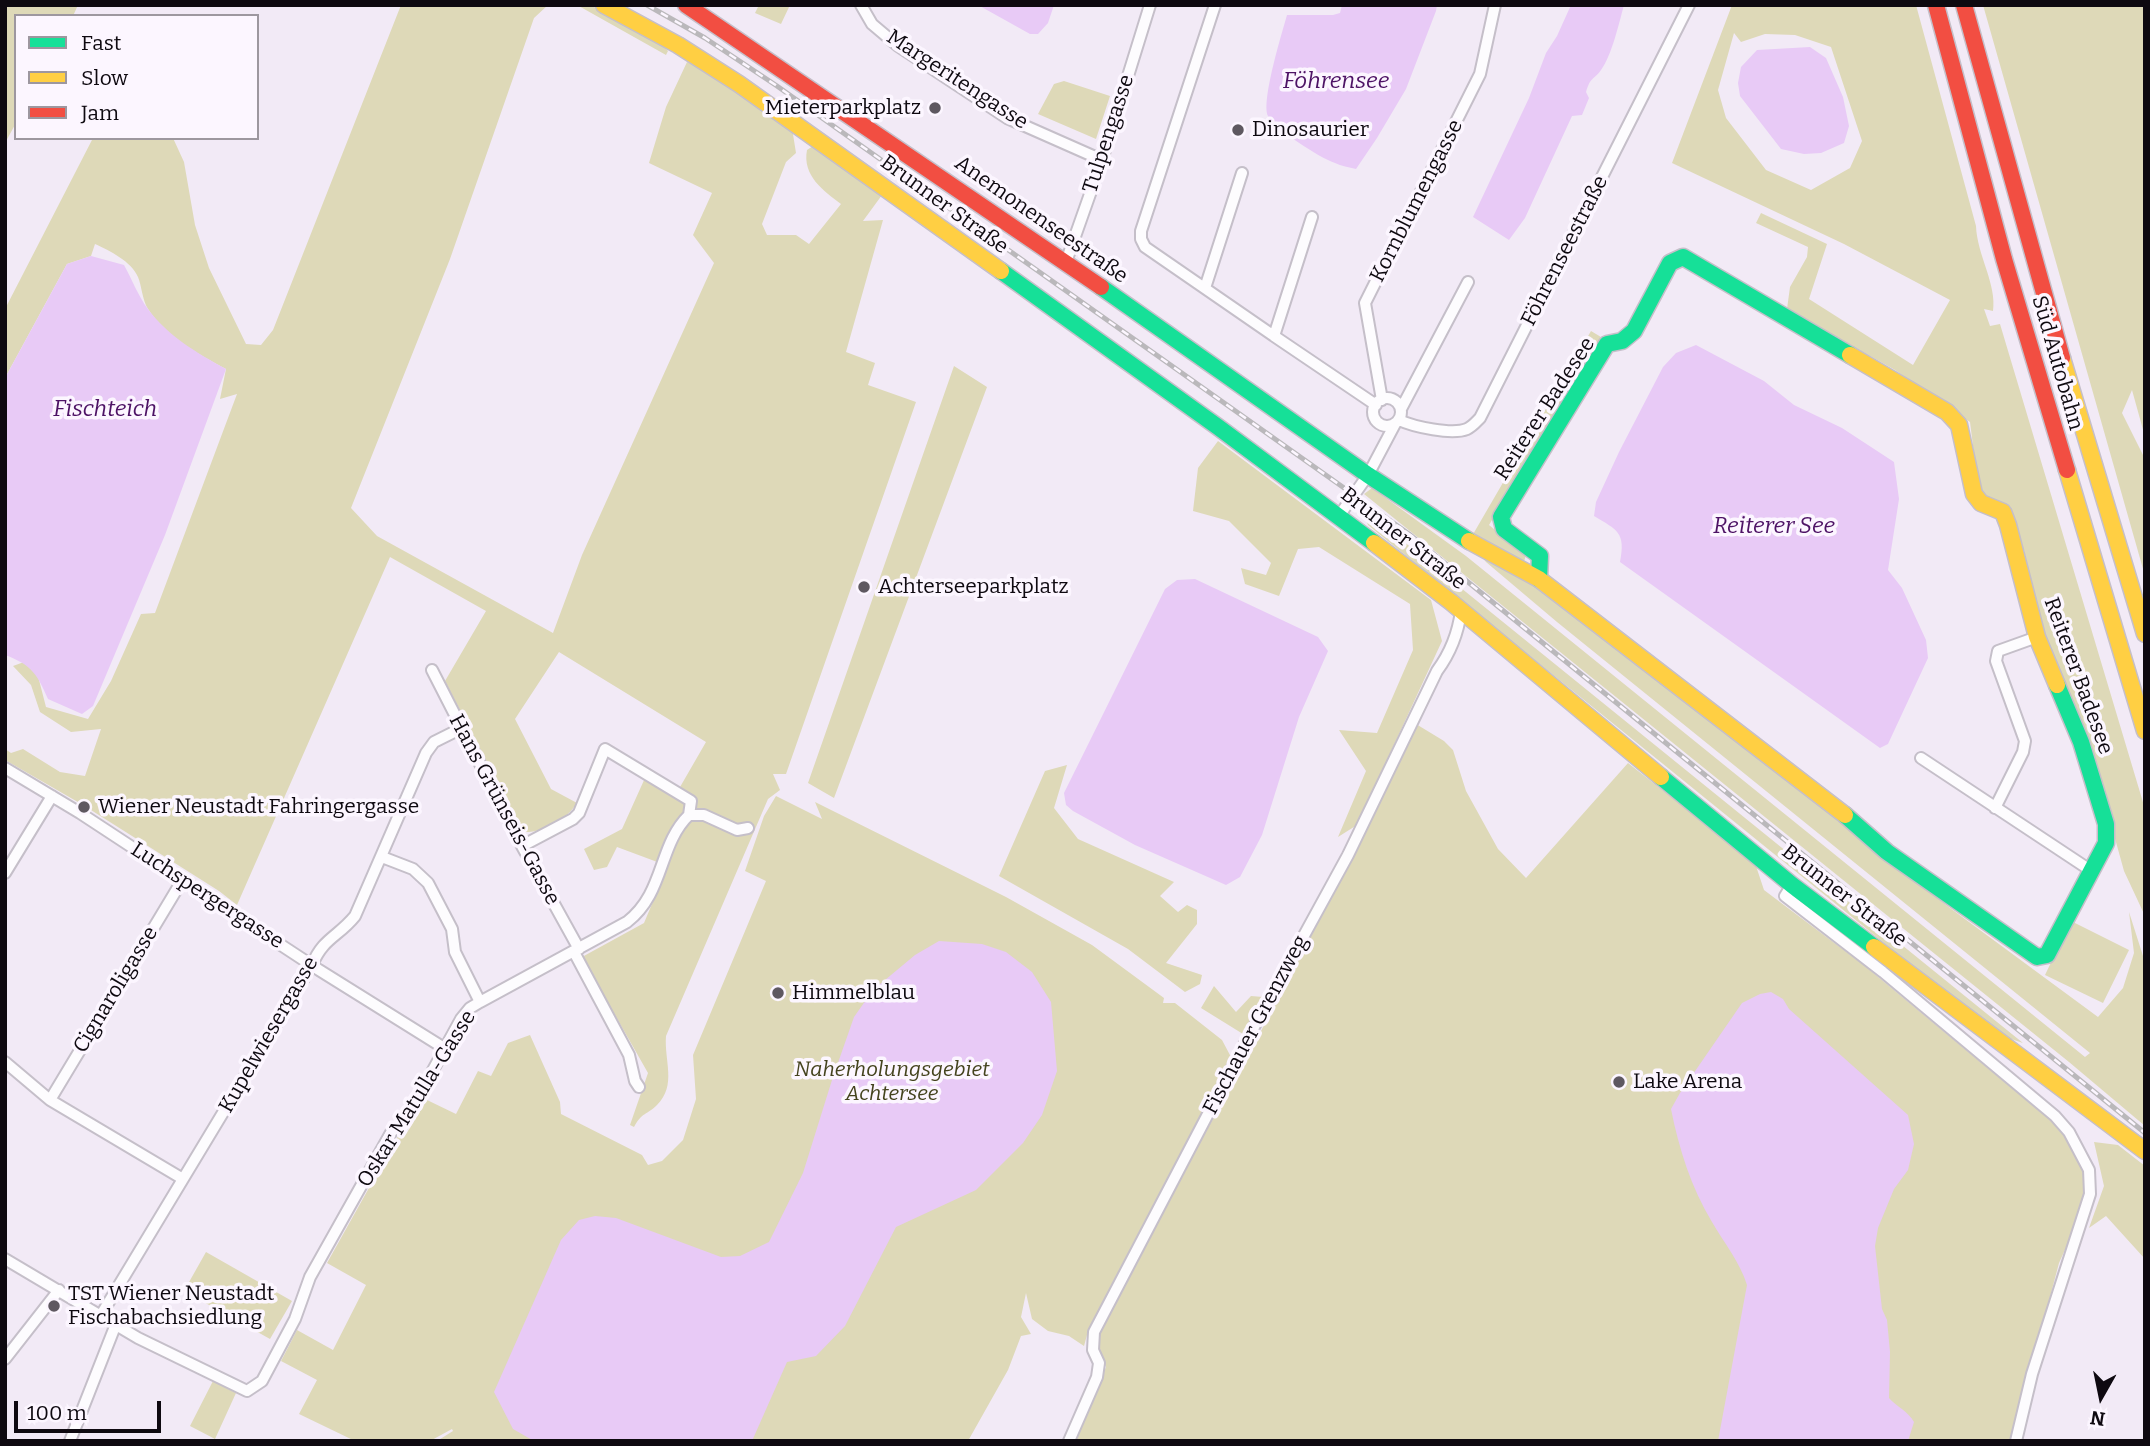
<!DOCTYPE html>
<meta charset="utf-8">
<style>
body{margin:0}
#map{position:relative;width:2150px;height:1446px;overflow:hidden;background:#f2eaf6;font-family:Bitter,serif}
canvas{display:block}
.frame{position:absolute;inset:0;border:7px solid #0e0910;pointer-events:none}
.legend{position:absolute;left:14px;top:14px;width:245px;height:126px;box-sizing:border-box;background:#fcf6ff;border:2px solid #9d979f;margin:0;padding:9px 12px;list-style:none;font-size:21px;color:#0e0910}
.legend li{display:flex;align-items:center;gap:14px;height:35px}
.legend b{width:35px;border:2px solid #9d979f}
.north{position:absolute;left:2066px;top:1362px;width:70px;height:70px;-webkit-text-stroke:5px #fcf6ff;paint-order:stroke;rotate:189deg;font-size:19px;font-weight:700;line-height:28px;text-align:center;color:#0e0910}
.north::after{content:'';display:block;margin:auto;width:24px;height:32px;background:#0e0910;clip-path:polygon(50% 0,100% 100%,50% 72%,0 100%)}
.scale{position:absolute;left:14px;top:1401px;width:147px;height:32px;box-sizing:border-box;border:4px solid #0e0910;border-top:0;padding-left:9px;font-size:21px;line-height:24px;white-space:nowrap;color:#0e0910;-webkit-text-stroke:5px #fcf6ff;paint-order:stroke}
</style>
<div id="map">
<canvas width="2150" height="1446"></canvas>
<div class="frame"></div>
<ul class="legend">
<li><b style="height:9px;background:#16e098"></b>Fast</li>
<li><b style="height:9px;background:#ffcf43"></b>Slow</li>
<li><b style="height:9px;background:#f24e42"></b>Jam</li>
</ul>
<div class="north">N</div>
<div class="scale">100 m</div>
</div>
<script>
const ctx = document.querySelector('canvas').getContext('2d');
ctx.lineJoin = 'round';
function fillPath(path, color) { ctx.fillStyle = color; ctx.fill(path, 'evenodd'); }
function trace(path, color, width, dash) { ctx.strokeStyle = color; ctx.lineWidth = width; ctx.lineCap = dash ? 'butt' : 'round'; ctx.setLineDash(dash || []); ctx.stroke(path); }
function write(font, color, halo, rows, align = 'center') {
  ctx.font = font + ' Bitter,serif'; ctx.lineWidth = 7; ctx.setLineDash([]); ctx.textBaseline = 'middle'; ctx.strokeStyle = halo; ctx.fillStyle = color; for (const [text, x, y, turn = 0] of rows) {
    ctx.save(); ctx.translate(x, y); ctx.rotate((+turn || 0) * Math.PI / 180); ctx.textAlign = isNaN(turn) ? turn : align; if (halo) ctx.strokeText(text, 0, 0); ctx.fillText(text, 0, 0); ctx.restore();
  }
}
const green = new Path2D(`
 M 5,5 L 78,5 L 73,16 L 16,16 L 16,123 L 5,143 Z
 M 401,5 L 548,5 L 534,18 L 450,259 L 351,508 L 377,536 L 553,633 L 582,555 L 714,263 L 693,235 L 712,193 L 649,163 L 666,107 L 687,62 L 709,71 L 792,128 L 796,153 L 786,162 L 762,224 L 767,235 L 796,235 L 809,244 L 841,204 C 824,191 802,176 807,150 L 813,146 L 882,195 L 863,221 L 883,220 L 846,352 L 875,363 L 868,385 L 916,402 L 786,774 L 773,774 L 780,790 L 768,799 L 666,1036 C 664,1061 677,1085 657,1105 C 647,1115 642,1112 634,1127 L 630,1125 L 648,1073 L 582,957 L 644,923 L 668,866 L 617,847 L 607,867 L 594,870 L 584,849 L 622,829 L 645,778 L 676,794 L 706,742 L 559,652 L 515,719 L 551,789 L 577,803 C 566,820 544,833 523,832 L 445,681 L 486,611 L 390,557 L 237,905 L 219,891 L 83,805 L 5,760 L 5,749 L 11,753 L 23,749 L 60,772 L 85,776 L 101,729 L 71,732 L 40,712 L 31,685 L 13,666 L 24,662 L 38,676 L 46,707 L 88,719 L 111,681 L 141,614 L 155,613 L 237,394 L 220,399 L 226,369 C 198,354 165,337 148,309 C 142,299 142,287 138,277 C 131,261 110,251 95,244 L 91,256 L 67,264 L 5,378 L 5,309 L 93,138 L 173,138 L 184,162 L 195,225 L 209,268 L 246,344 L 261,345 L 273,330 Z
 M 577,5 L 590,5 L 657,39 L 668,51 L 666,55 Z
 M 759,5 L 790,5 L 781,24 L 755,13 Z
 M 1732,5 L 1916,5 L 1976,226 C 1977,255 1997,284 1993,311 L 1984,309 L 1990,326 L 2000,324 L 2145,809 L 2145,916 L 2124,871 L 2093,759 L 2042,638 L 2024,550 L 2007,512 L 1979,494 L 1970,422 L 1895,370 L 1787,309 L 1790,287 L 1807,257 L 1808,247 L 1756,223 L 1761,213 L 1827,244 L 1809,299 L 1913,365 L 1950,300 L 1844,244 L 1672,163 ZM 1734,33 L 1741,42 L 1765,34 L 1795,35 L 1831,47 L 1862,141 L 1850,168 L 1811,190 L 1766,170 L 1726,118 L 1718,90 Z
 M 1983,5 L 2145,5 L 2145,437 L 2132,390 L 2122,413 L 2145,459 L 2145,576 Z
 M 1064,81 L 1110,96 L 1096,139 L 1038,114 L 1054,84 Z
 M 1591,331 L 1601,337 L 1489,525 L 1526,555 L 1523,565 L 1472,536 Z
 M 954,366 L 987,387 L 834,798 L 808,783 Z
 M 1218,441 L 1431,600 L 1442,641 L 1357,825 L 1338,837 L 1366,771 L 1339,730 L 1377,733 L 1413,650 L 1410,604 L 1319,547 L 1298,549 L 1279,596 L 1245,584 L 1241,568 L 1266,575 L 1271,563 L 1229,521 L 1193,511 L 1198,468 Z
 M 1372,488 L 1466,556 L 2085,1057 L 2090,1053 L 1557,622 L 1486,562 L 1473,546 L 1536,585 L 1567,608 L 1950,908 L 2098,1017 L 2123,988 L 2134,953 L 2129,912 L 2143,956 L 2145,955 L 2145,1126 L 2069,1062 L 1364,494 Z
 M 1361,507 L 1934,971 L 2023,1043 L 2005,1037 L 1926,977 L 1368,525 Z
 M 1416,724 L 1444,741 L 1453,750 L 1466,791 L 1498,849 L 1526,878 L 1628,763 L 1755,863 L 1764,890 L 1865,966 L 2061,1129 L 2087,1180 L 2073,1232 L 2059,1263 L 2012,1441 L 1074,1441 L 1106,1367 L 1099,1355 L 1095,1334 L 1259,1035 Z
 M 1067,765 L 1054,808 L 1078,839 L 1174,882 L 1160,896 L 1178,912 L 1187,905 L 1197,910 L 1197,924 L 1166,963 L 1202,975 L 1200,984 L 1185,992 L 1128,949 L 999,876 L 1045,771 Z
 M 776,796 L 822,819 L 815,802 L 1006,897 L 1092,945 L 1164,998 L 1163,1003 L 1175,1003 L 1222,1040 L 1231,1057 L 1087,1335 L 1084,1346 L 1069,1336 L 1048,1331 L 1032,1319 L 1026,1293 L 1021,1317 L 1031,1334 L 1021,1336 L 1008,1370 L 968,1441 L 437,1441 L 453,1431 L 452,1429 L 430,1441 L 355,1441 L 299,1414 L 317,1380 L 281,1361 L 297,1330 L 333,1350 L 366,1285 L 327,1263 L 398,1136 L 408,1131 L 427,1100 L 456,1114 L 478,1071 L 491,1076 L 508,1043 L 530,1035 L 560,1102 L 561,1114 L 642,1155 L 648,1165 L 662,1161 L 683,1140 L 696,1099 L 693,1055 L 766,881 L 745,871 L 764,816 Z
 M 2071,921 L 2129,950 L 2103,1003 L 2045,975 Z
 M 1214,986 L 1236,1012 L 1251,996 L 1263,997 L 1243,1034 L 1201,1008 Z
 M 2094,1142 L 2118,1145 L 2145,1166 L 2145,1259 L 2106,1216 L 2089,1228 L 2104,1186 Z
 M 206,1252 L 292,1301 L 270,1339 L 184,1291 Z
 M 213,1381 L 236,1393 L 215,1439 L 190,1426 Z`);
const water = new Path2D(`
 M 978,5 L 1054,5 L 1048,23 L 1038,34 L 1030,34 Z
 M 1342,5 L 1437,5 L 1436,11 L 1406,89 L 1377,138 L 1356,169 C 1349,167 1341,166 1335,163 C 1320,158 1275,129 1268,116 C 1261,101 1282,33 1287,15 L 1333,15 L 1340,13 Z
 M 1571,5 L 1624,5 C 1619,23 1612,55 1601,70 C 1593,81 1591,76 1586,92 L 1589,98 L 1582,115 L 1572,116 L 1525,218 L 1509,240 L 1473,217 L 1529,98 L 1546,53 L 1557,36 Z
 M 1810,47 L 1826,58 L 1843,97 L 1849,126 L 1844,143 L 1821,153 L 1804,154 L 1781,149 L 1740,96 L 1738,83 L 1741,67 L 1757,50 Z
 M 91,256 L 124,265 C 132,279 138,296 148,309 C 168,336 197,353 226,369 L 165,535 L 93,706 L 82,714 L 48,699 C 37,674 32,665 5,655 L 5,378 L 67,264 Z
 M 1696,345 L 1764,381 L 1794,405 L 1842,428 L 1894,462 L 1899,499 L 1888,570 L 1902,588 L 1926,640 L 1928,658 L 1888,744 L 1880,748 L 1620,562 C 1626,532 1617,530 1594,516 L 1596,502 L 1619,452 L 1663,367 L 1676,353 Z
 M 1195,579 L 1318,637 L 1328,651 L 1299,717 L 1262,835 L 1240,877 L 1226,885 L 1135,845 L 1073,811 L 1066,805 L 1064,793 L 1165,589 L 1177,580 Z
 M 939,941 L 982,944 L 1006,952 L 1032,972 L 1051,1002 L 1057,1071 L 1042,1115 L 1023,1143 L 976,1190 L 896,1227 L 845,1326 L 816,1356 L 787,1362 L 752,1441 L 534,1441 L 513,1429 L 494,1392 L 561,1240 L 579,1220 L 595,1216 L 616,1218 L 721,1257 L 740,1256 L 769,1242 L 803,1173 L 832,1080 L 854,1017 L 873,990 L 915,955 Z
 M 1771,992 L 1783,999 L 1789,1009 L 1908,1115 L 1914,1144 L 1908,1170 L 1894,1189 L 1878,1228 L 1875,1246 L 1882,1309 L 1887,1320 L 1890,1352 L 1889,1398 C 1897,1407 1908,1411 1914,1422 L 1908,1441 L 1718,1441 L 1747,1285 C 1740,1262 1724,1243 1712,1222 C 1691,1187 1679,1149 1671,1109 L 1680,1093 L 1742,1003 L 1760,994 Z`);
const street = new Path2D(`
 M 861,5 L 872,24 L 898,46 L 1007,118 L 1102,160
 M 1215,5 L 1141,231 L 1141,239 L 1145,247 L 1274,336 L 1312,217
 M 1066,262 L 1102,160 L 1150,5
 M 1205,288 L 1242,173
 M 1274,336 L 1376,405
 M1373 412a14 14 0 1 1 28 0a14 14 0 1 1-28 0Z
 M 1382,400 L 1365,303 L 1480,74 L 1495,5
 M 1401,409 L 1468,282
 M 1399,420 C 1414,427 1452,435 1467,429 C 1473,426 1476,422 1480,418 L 1689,5
 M 1339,516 L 1368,475 L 1395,424
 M 432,670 L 522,846 L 579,949
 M 1921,758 L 2090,870
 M 5,768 L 80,813 L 319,970 L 444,1048
 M 1995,808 L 2023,752 L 2025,741 L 1996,661 L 1998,651 L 2037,637
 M 689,815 L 704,815 L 737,830 L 748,828
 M 382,857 L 413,869 L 428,883 L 452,929 L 455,952 L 480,1002
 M 5,873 L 52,796
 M 1792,885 L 1785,896 L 1883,972 L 2055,1116 L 2069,1132 L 2089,1170 L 2090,1194 L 2032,1374 L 2016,1441
 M 574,952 L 629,1055 L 635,1081 L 639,1087
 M 5,1062 L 50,1100 L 183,1179
 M 50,1100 L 183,879
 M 5,1259 L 138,1338 L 247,1391 L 262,1381 L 295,1319 L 310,1277 L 392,1131 L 404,1123 L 461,1019 L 470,1008 L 480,1002 L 627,922 C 665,893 658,845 689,815 L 691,801 L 605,749 L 579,813 L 573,819 L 522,846
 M 101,1315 L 312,965 C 323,938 338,937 355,916 L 426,753 L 434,742 L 460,729
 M 5,1359 L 59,1290
 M 70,1441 L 116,1324
 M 1069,1441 L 1097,1377 L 1099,1363 L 1093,1350 L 1094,1332 L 1243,1047 L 1348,855 L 1437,671 C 1451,652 1458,634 1461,611`);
const fast = new Path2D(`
 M 1001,271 L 1218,427 L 1374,543
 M 1101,287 L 1368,475 L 1469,541
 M 1539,579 L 1540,556 L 1504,529 L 1501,517 L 1607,344 L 1622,341 L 1634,331 L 1670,263 L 1683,257 L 1850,355
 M 1661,777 L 1792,885 L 1874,947
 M 1845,815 L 1887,852 L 2037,957 L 2047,955 L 2106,843 L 2106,824 L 2081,742 L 2057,685`);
const slow = new Path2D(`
 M 604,5 L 678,45 L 739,84 L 1001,271
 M 1850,355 L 1947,412 L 1959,425 L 1974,494 L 1981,503 L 2003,512 L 2008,525 L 2037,637 L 2057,685
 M 2062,358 L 2145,634
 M 2067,470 L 2145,731
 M 1469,541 L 1539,579 L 1845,815
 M 1374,543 L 1451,602 L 1661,777
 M 1874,947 L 2145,1151`);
const jam = new Path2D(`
 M 686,5 L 1101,287
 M 1936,5 L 2004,259 L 2067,470
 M 1964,5 L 2062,358`);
const rail = new Path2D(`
 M 647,5 L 705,38 L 777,86 L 1409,534 L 2145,1133`);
const markers = [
 [935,108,7,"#5e5860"],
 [1238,130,7,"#5e5860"],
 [864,587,7,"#5e5860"],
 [84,807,7,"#5e5860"],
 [778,993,7,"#5e5860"],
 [1619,1082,7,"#5e5860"],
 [54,1306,7,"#5e5860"]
];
const streetNames = [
 ["Margeritengasse",957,80,33],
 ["Tulpengasse",1109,134,-72],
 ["Kornblumengasse",1417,201,-63],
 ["Brunner Straße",944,205,36],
 ["Anemonenseestraße",1041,220,35],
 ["Föhrenseestraße",1565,251,-63],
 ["Süd Autobahn",2057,363,74],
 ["Reiterer Badesee",1545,409,-57],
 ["Brunner Straße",1403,539,38],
 ["Reiterer Badesee",2078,676,70],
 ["Hans Grünseis-Gasse",504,810,62],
 ["Luchspergergasse",207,896,33],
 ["Brunner Straße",1844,896,38],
 ["Cignaroligasse",116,990,-59],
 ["Fischauer Grenzweg",1256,1025,-62],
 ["Kupelwiesergasse",269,1035,-60],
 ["Oskar Matulla-Gasse",417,1099,-58]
];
const poiNames = [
 ["Mieterparkplatz",921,108,"right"],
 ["Dinosaurier",1252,130],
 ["Achterseeparkplatz",878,587],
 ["Wiener Neustadt Fahringergasse",98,807],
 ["Himmelblau",792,993],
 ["Lake Arena",1633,1082],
 ["TST Wiener Neustadt",68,1294],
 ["Fischabachsiedlung",68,1318]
];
const parkNames = [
 ["Naherholungsgebiet",892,1070],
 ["Achtersee",892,1094]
];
const waterNames = [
 ["Föhrensee",1336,82],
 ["Fischteich",105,410],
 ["Reiterer See",1774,527]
];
fillPath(green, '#ded9b8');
fillPath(water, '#e8caf6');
trace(street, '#c5bfc9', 14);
trace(fast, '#c5bfc9', 19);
trace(slow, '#c5bfc9', 19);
trace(jam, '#c5bfc9', 19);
trace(street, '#fdfcfe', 10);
trace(fast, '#16e098', 16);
trace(slow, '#ffcf43', 16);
trace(jam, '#f24e42', 16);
trace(rail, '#bab8bb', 5);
trace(rail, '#fcf6ff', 2.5, [8]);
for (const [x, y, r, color] of markers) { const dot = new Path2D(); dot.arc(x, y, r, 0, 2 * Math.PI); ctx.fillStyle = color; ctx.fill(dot); trace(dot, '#fcf6ff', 2.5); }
write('21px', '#0e0910', '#fcf6ff', streetNames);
write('21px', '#0e0910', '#fcf6ff', poiNames, 'left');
write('italic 21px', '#44431e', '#fcf6ff', parkNames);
write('italic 23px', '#4d1265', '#fcf6ff', waterNames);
</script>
